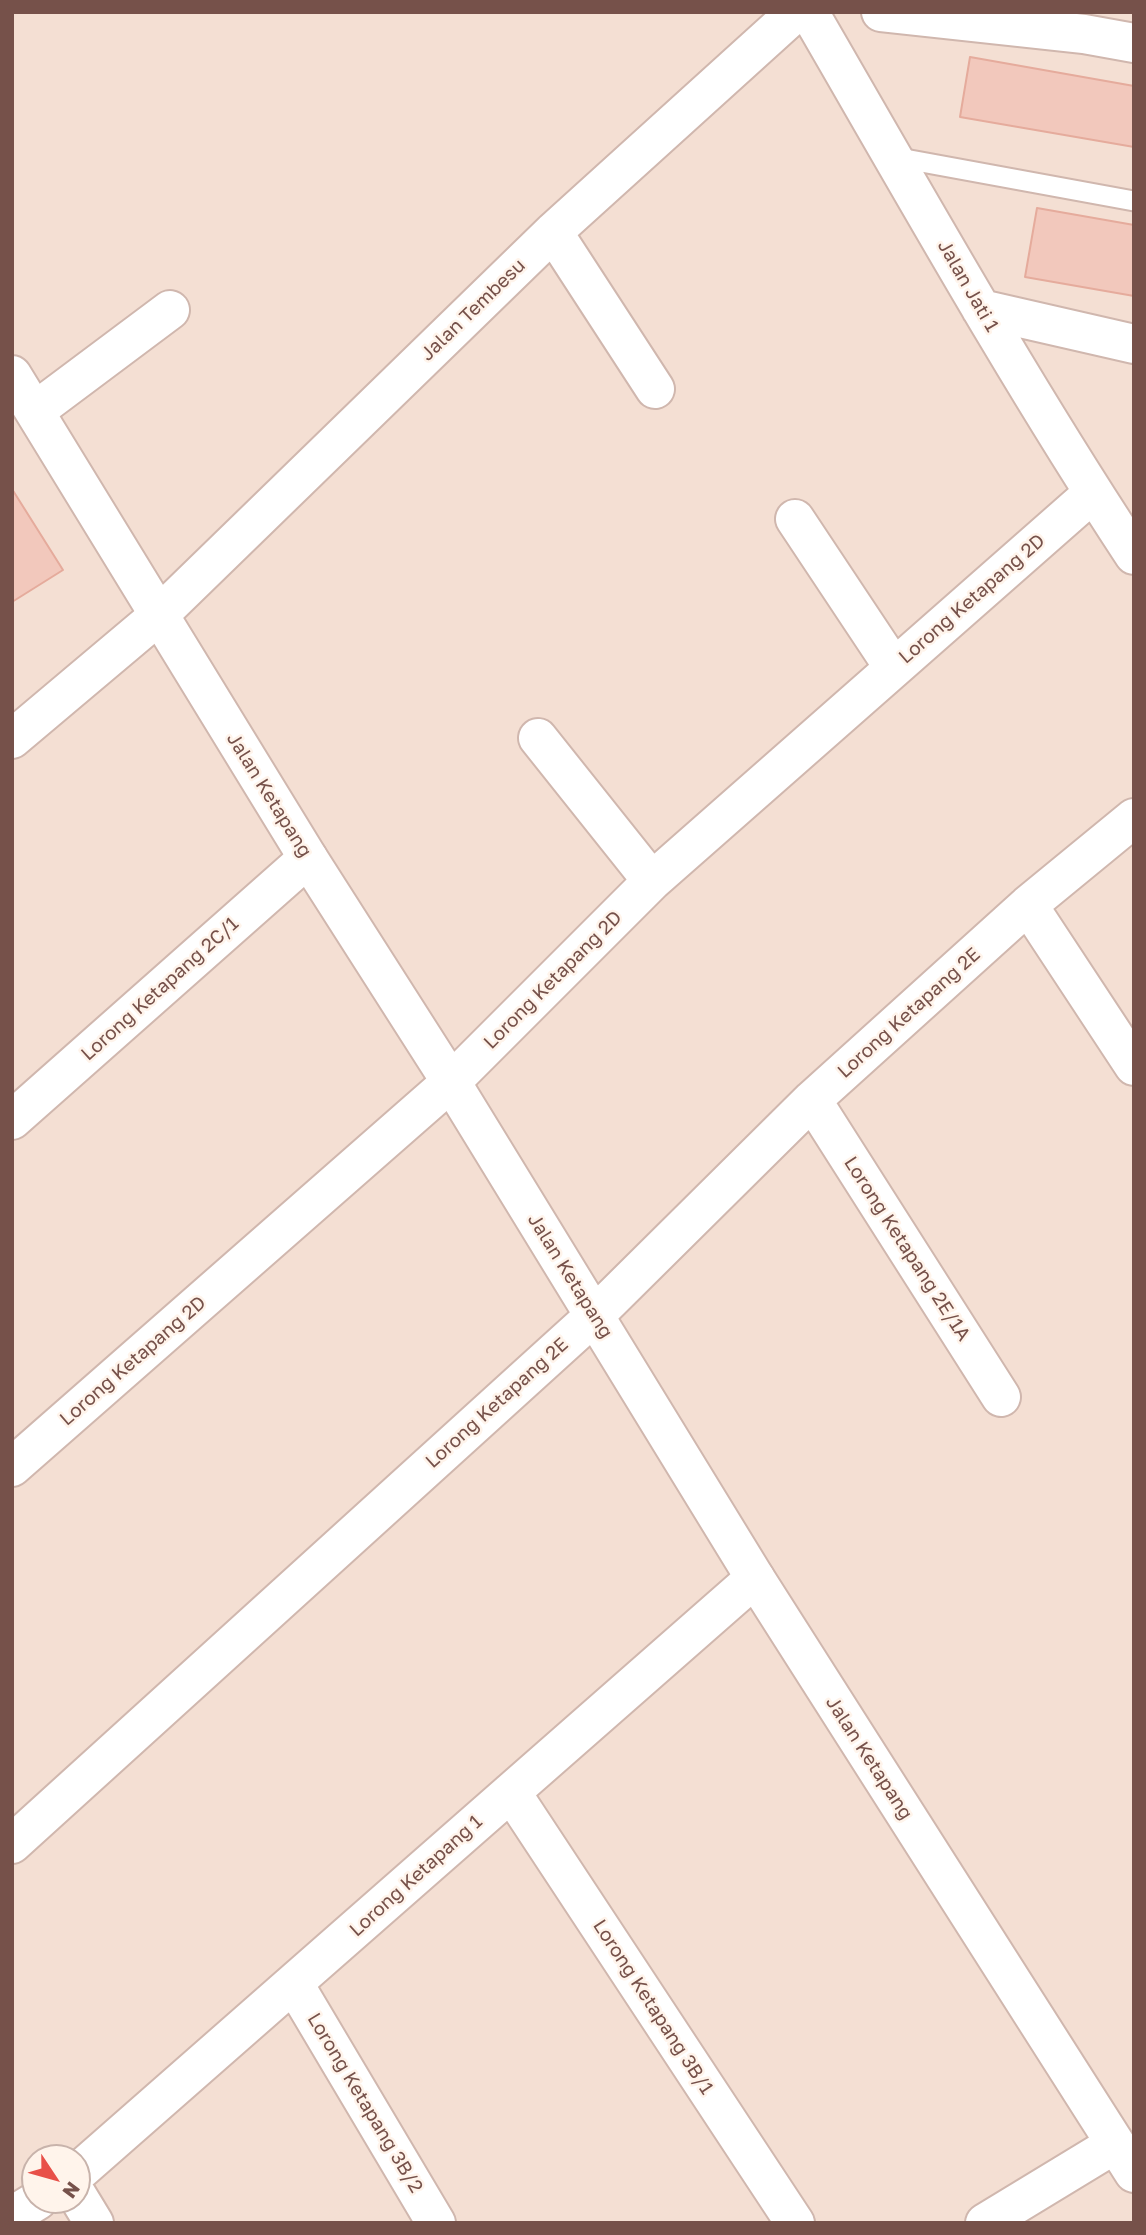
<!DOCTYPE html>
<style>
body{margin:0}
#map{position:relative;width:1146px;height:2235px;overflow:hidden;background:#fcefe5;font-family:"Golos Text",sans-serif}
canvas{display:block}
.frame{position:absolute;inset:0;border:14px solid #76514a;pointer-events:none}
.north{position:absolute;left:21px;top:2144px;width:70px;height:70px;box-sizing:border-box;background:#fff4eb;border:2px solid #c8b3ab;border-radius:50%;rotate:126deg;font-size:19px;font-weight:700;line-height:28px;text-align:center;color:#76514a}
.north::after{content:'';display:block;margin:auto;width:24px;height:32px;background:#e85049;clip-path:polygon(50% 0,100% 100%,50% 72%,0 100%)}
</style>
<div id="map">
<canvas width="1146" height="2235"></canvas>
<div class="frame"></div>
<div class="north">N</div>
</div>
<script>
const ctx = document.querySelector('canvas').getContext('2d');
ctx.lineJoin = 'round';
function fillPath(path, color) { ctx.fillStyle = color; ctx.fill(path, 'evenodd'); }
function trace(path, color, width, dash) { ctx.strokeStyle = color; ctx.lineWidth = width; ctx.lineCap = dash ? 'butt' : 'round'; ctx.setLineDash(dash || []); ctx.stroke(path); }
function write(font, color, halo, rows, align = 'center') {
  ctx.font = font + ' "Golos Text",sans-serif'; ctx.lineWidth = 5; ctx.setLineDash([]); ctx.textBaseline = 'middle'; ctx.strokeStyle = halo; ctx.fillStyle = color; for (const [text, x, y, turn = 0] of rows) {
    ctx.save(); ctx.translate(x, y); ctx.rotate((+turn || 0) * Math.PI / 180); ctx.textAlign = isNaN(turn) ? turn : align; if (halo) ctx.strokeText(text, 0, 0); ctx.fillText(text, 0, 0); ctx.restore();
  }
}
const residential = new Path2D(`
 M 12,12 L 1134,12 L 1134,2223 L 12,2223 ZM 35,2158 L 77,2158 L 77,2200 L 35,2200 Z`);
const building = new Path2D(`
 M 970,57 L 1134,86 L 1134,147 L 960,117 Z
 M 1037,208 L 1134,225 L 1134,296 L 1025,277 Z
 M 12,489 L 63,570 L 12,602 Z`);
const service = new Path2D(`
 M 894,157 L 1134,201`);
const minor = new Path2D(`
 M 809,12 C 915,195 1018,379 1134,555
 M 881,12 L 1084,34 L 1134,43
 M 553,232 L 655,389
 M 981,309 L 1134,344
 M 35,411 L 170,310
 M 795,519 L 894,668
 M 538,738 L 652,881
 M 12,739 L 158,616 L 553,232 L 796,12
 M 1028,905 L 1134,1066
 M 812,1100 L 1001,1397
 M 12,1120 L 308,858
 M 12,1467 L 451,1082 L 652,881 L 1093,493
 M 511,1792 L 795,2223
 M 12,1844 L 595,1315 L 812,1100 L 1028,905 L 1134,818
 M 294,1984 L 436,2223
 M 77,2173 L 755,1578
 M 77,2195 L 94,2223
 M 12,2216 L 38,2200
 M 985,2223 L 1115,2144`);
const tertiary = new Path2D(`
 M 12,375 L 308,858 L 451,1082 L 755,1578 L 1134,2173`);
const streetNames = [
 ["Jalan Jati 1",968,286,60],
 ["Jalan Tembesu",473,310,-44],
 ["Lorong Ketapang 2D",972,599,-41],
 ["Jalan Ketapang",269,795,58],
 ["Lorong Ketapang 2D",553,980,-45],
 ["Lorong Ketapang 2C/1",160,989,-42],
 ["Lorong Ketapang 2E",909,1013,-42],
 ["Lorong Ketapang 2E/1A",907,1249,57],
 ["Jalan Ketapang",570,1276,58],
 ["Lorong Ketapang 2D",133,1361,-41],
 ["Lorong Ketapang 2E",497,1403,-42],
 ["Jalan Ketapang",869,1758,57],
 ["Lorong Ketapang 1",416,1876,-42],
 ["Lorong Ketapang 3B/1",653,2007,57],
 ["Lorong Ketapang 3B/2",365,2103,59]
];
fillPath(residential, '#f4dfd3');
fillPath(building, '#f2c8bc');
trace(building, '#e5ab9c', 2);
trace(service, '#d0b7ae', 23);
trace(minor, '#d0b7ae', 42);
trace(tertiary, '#d0b7ae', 42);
trace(service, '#fff', 19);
trace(minor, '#fff', 38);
trace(tertiary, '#fff', 38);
write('19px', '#76514a', '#fff4eb', streetNames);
</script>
